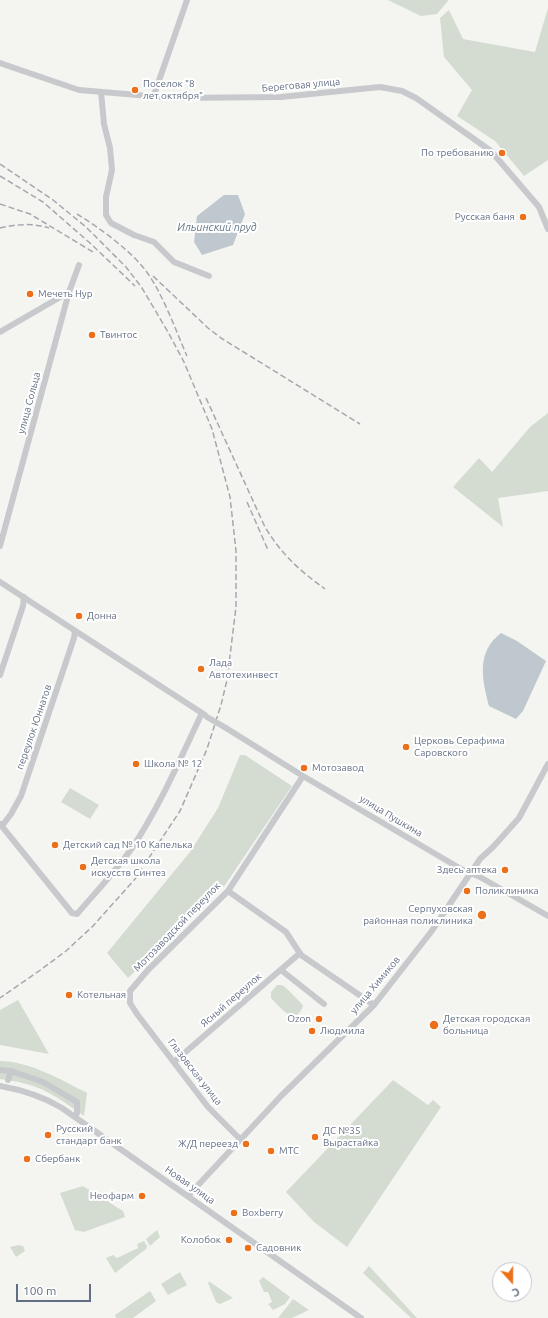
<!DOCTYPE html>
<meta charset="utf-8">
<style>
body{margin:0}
#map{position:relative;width:548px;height:1318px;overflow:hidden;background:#f4f5f0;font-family:Ubuntu,sans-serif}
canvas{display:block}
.north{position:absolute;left:492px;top:1262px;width:40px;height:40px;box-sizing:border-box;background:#fff;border:1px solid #c0c5cd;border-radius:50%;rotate:159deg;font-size:11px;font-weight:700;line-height:16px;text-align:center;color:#626e83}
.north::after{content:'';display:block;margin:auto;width:14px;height:18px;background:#ec6f19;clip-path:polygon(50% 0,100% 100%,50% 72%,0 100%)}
.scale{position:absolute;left:16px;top:1284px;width:75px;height:18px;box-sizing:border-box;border:2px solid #626e83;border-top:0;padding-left:5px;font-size:12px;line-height:14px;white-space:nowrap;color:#626e83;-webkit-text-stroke:3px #fff;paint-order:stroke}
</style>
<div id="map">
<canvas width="548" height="1318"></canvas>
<div class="north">С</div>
<div class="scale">100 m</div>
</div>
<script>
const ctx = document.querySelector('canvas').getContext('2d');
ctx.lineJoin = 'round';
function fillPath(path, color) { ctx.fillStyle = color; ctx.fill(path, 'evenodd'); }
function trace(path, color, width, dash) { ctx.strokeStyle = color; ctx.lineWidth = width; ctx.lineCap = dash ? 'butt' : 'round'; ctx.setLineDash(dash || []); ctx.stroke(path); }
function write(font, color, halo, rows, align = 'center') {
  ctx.font = font + ' Ubuntu,sans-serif'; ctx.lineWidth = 4; ctx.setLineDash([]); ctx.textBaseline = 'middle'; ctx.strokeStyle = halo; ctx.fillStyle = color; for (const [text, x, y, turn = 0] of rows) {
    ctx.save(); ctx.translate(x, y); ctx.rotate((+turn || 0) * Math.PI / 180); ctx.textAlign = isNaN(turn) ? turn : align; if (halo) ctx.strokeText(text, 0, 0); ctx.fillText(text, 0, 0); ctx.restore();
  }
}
const green = new Path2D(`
 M 388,0 L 448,0 L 448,1 L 437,14 L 421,16 Z
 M 548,8 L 548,160 L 524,176 L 495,141 L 457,116 L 472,90 L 444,57 L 440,18 L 449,10 L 463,39 L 535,52 Z
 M 548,413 L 548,491 L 498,498 L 503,527 L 453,487 L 479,458 L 492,472 L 530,427 Z
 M 240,755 L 245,755 L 292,786 L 225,885 L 128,978 L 107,953 L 190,852 L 218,808 Z
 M 70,788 L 99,805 L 90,819 L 61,802 Z
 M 277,985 L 281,985 L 284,986 L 301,1003 L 303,1006 C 295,1028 280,1007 271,998 L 271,992 Z
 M 18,1000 L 49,1054 L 0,1045 L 0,1010 Z
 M 0,1061 C 31,1062 60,1079 87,1093 L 84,1116 C 71,1107 59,1098 45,1091 C 32,1084 15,1081 0,1079 Z
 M 393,1080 L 428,1105 L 433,1100 L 441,1107 L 347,1247 L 314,1222 L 286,1192 Z
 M 83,1186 L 123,1211 L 125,1217 L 84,1232 L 75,1230 L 60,1193 Z
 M 157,1230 L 160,1237 L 150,1246 L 146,1239 Z
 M 144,1241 L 147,1246 L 146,1249 L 115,1273 L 106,1258 L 113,1255 L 117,1258 L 138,1248 L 137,1244 Z
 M 18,1245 L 23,1246 L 25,1251 L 16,1257 L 10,1247 Z
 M 369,1266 L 417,1318 L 411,1318 L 363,1273 Z
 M 180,1272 L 187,1285 L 168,1295 L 161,1284 Z
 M 263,1277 L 290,1297 L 285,1304 L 273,1310 L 268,1304 L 272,1302 L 268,1292 L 264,1292 L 259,1281 Z
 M 210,1281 L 210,1282 L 233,1298 L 220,1304 L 216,1302 L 208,1283 Z
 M 150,1291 L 156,1301 L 133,1318 L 116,1318 L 115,1315 Z
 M 293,1299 L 309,1310 L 292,1318 L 278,1318 Z`);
const water = new Path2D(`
 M 224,195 L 238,195 L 245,214 L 233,245 L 202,255 L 194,242 L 197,216 Z
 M 501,633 L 517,641 L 546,661 L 523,711 L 516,719 L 489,706 C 482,679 476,652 501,633 Z`);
const minor = new Path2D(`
 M 0,63 L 79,90 L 173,98 L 281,97 L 380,87 L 402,91 L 416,98 L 491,151 L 539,207 L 548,229
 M 101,92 L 104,124 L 110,148 L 112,170 L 106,197 L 106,215 L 111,223 L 134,235 L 154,242 L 174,262 L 209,276
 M 154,95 L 187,0
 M 0,332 L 69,292
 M 0,546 L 69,292 L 79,265
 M 0,582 L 205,715
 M 0,675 L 23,606 L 24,597
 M 226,728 L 303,776 L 461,869 L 480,877 L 548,916
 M 0,824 L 72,913 L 77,914 C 95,893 116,871 132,848 C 160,806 180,759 202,713
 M 2,826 L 11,814 L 21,796 L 74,638 L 75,631
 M 228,891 L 286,932 L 301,955 L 374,1005
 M 281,970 L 324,1004
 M 174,1062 L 300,953
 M 0,1070 L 11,1071 L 8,1080
 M 11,1071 L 43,1082 L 77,1102 L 77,1113
 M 0,1086 C 23,1090 42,1096 62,1108 L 361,1318
 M 240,1139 L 208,1107 L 137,1014 L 130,1003 L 130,991 L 148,970 L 228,891 L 303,776
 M 188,1196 L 281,1096 L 374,1005 L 431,932 L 480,859 L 493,847 L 519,818 L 548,764`);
const rail = new Path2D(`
 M 0,164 L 53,200 L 86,227 L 126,267 L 142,288 L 168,332 L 184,362 L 212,429 L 230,497 L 236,551 L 236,607 L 227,680 L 221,705 L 207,749 L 180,811 L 135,879 L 93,926 L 66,951 L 39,971 L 0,998
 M 0,176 L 43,202 L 90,243 L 135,286
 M 0,204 L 30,214 L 93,252
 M 77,214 C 98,227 126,247 142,266 C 161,288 175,329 187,356
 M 0,228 C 16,224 34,223 49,228
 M 153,276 L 208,328 L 221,338 L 360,424
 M 206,398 L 265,527 C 282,555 299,570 325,589
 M 247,502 L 268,550`);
const minorBridge = new Path2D(`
 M 207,717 L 226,728`);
const markers = [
 [135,90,4,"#ec6f19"],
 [502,153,4,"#ec6f19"],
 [523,217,4,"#ec6f19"],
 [30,294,4,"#ec6f19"],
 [92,335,4,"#ec6f19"],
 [79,616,4,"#ec6f19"],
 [201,669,4,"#ec6f19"],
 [406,747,4,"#ec6f19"],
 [136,764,4,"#ec6f19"],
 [304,768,4,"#ec6f19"],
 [55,845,4,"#ec6f19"],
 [83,867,4,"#ec6f19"],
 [505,870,4,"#ec6f19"],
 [467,891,4,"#ec6f19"],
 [482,915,5,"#ec6f19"],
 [69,995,4,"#ec6f19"],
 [319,1019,4,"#ec6f19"],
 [434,1025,5,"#ec6f19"],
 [312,1031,4,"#ec6f19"],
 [48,1135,4,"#ec6f19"],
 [315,1137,4,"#ec6f19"],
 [246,1144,4,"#ec6f19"],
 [271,1151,4,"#ec6f19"],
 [27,1159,4,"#ec6f19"],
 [142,1196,4,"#ec6f19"],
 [234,1213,4,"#ec6f19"],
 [229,1240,4,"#ec6f19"],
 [248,1248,4,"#ec6f19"]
];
const poiNames = [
 ["Поселок \"8",143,84],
 ["лет октября\"",143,96],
 ["По требованию",494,153,"right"],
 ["Русская баня",515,217,"right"],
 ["Мечеть Нур",38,294],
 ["Твинтос",100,335],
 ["Донна",87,616],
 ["Лада",209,663],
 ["Автотехинвест",209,675],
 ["Церковь Серафима",414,741],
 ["Саровского",414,753],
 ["Школа № 12",144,764],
 ["Мотозавод",312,768],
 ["Детский сад № 10 Капелька",63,845],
 ["Детская школа",91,861],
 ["искусств Синтез",91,873],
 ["Здесь аптека",497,870,"right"],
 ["Поликлиника",475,891],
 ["Серпуховская",473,909,"right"],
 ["районная поликлиника",473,921,"right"],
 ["Котельная",77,995],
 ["Ozon",311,1019,"right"],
 ["Детская городская",443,1019],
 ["больница",443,1031],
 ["Людмила",320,1031],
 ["Русский",56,1129],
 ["стандарт банк",56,1141],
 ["ДС №35",323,1131],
 ["Вырастайка",323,1143],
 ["Ж/Д переезд",238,1144,"right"],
 ["МТС",279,1151],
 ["Сбербанк",35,1159],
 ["Неофарм",134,1196,"right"],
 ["Boxberry",242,1213],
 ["Колобок",221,1240,"right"],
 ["Садовник",256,1248]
];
const streetNames = [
 ["Береговая улица",301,85,-5],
 ["улица Сольца",29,403,-75],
 ["переулок Юннатов",34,727,-71],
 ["улица Пушкина",391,816,31],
 ["Мотозаводской переулок",177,927,-46],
 ["улица Химиков",375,985,-50],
 ["Ясный переулок",231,1000,-41],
 ["Глазовская улица",195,1072,52],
 ["Новая улица",190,1185,35]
];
const waterNames = [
 ["Ильинский пруд",217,227]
];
fillPath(green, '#d4dcd1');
fillPath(water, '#bfc8cf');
trace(minor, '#c7c9cd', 6);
trace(rail, '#a4a8af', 1.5, [6, 3]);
trace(minorBridge, '#c7c9cd', 6);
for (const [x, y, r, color] of markers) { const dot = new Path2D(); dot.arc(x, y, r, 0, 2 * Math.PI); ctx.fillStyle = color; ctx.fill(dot); trace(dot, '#fff', 1.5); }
write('10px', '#626e83', '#fff', poiNames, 'left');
write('10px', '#626e83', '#fff', streetNames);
write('italic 11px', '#627788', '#fff', waterNames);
</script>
